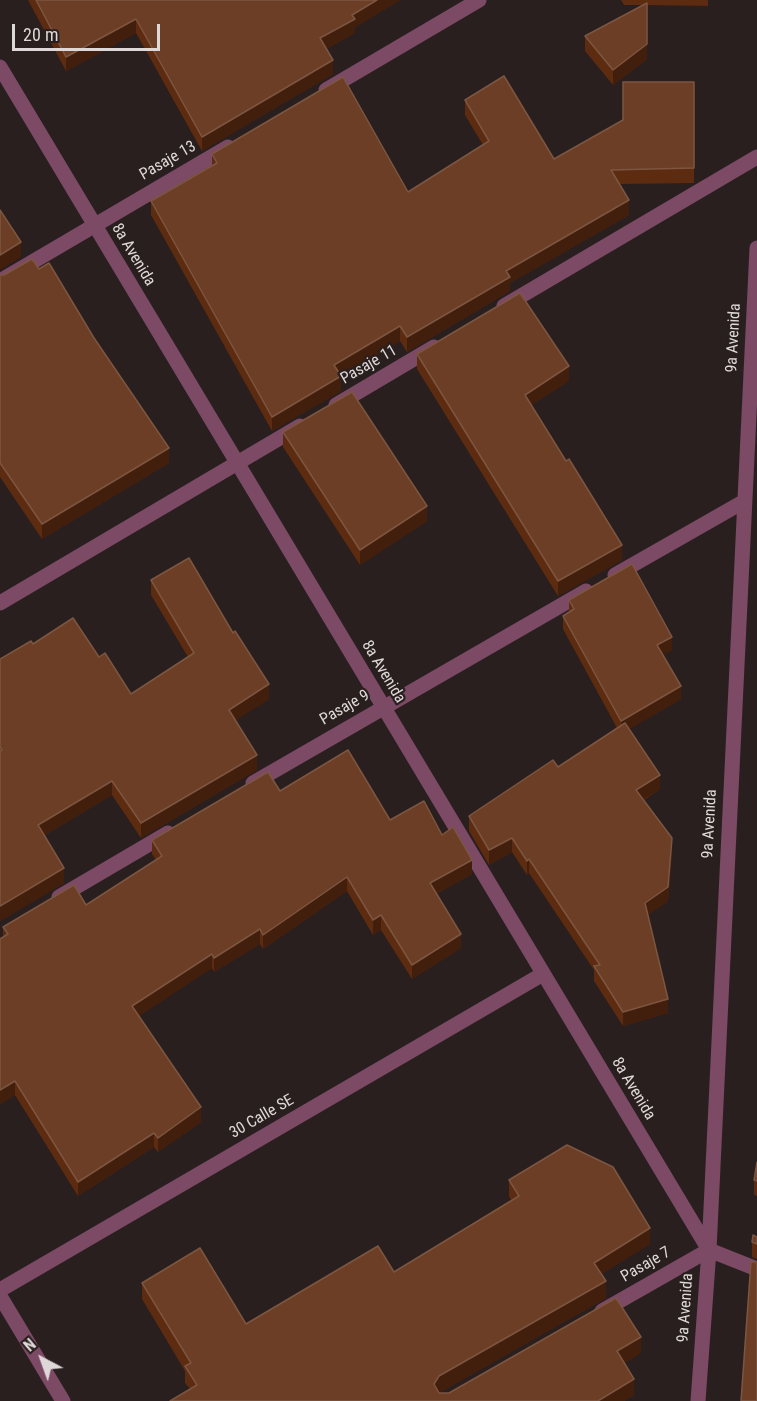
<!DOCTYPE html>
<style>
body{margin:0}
#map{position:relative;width:757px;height:1401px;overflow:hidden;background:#291f1f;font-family:"Roboto Condensed",sans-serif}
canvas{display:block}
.north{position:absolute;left:12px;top:1329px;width:60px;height:60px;-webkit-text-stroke:4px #291f1f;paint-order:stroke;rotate:319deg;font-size:16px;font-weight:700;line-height:24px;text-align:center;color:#dfd8d8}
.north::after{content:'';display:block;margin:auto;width:21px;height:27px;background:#dfd8d8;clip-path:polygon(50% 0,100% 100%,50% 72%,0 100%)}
.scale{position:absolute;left:12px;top:24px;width:148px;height:27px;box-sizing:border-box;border:3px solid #dfd8d8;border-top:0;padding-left:8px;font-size:18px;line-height:21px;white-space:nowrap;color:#dfd8d8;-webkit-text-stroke:4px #291f1f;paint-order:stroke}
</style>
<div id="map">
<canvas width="757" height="1401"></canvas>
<div class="north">N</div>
<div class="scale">20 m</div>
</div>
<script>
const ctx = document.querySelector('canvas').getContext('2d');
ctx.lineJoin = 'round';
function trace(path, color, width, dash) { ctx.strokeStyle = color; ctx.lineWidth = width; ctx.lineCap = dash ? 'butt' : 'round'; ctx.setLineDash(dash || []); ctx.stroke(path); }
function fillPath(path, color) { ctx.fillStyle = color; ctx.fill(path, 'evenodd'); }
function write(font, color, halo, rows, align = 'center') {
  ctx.font = font + ' "Roboto Condensed",sans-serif'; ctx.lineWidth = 4.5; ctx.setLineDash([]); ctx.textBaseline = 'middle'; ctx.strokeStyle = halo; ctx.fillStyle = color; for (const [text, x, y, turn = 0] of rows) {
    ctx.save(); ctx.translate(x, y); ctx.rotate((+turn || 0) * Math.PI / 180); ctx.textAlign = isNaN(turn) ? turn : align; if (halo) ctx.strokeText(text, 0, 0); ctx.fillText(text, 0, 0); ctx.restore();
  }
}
const minor = new Path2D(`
 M 0,67 L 709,1250 L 757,1269
 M 326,90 L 479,0
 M 0,281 L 228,147
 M 504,306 L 757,157
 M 336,405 L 434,347
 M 615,575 L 743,502
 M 0,603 L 300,426
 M 253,783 L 586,591
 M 59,897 L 168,833
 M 0,1290 L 543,974
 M 0,1296 L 63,1401
 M 602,1311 L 709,1250
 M 698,1401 L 709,1250 L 757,248`);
const wall = new Path2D(`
 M 28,0 L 400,0 L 355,27 L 355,33 L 326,49 L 333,74 L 202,151 L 136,33 L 66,71 Z
 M 621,0 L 708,0 L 708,6 L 647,5 L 647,59 L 613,85 L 585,51 L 585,36 L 642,5 L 624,5 Z
 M 694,82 L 694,183 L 620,184 L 629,215 L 510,283 L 510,291 L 407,352 L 400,341 L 341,376 L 341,391 L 272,431 L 151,215 L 151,201 L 212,166 L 212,154 L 408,192 L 483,145 L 465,115 L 465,100 L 554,159 Z
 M 0,275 L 169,463 L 42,539 L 0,477 Z
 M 417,354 L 569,381 L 531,405 L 622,560 L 558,596 L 417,369 Z
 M 283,432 L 427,521 L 360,565 L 283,447 Z
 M 151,580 L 269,699 L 235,720 L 257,770 L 141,838 L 112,795 L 45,835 L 64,883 L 0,921 L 0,659 L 33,644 L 99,657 L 131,694 L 188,657 L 151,595 Z
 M 569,600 L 672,650 L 663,655 L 681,699 L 629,729 L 660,789 L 644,800 L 672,852 L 668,901 L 648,915 L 668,1013 L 623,1026 L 594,981 L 594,970 L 529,873 L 527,875 L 512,852 L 489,865 L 469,831 L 469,816 L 558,767 L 617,728 L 563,629 L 563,616 L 569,612 Z
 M 280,791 L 390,820 L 442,835 L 472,874 L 436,894 L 461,948 L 412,979 L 381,930 L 373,935 L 347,891 L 263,949 L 260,944 L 214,972 L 212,968 L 138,1016 L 201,1122 L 158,1152 L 154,1147 L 78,1196 L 15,1095 L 0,1104 L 0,939 L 3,937 L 3,927 L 86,905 L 156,860 L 152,854 L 152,840 Z
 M 757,1162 L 757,1196 L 754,1195 L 754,1180 Z
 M 509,1180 L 650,1244 L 601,1274 L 606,1298 L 439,1393 L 449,1393 L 641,1353 L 624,1363 L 634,1395 L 624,1401 L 170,1401 L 190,1389 L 185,1383 L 185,1371 L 142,1299 L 142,1283 L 246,1324 L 394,1272 L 511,1200 L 509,1196 Z
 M 757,1237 L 757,1259 L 752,1257 L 752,1242 Z`);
const shadedWall = new Path2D(`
 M 377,0 L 400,0 L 355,27 L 355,33 L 320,52 L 320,38 L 352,15 Z
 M 136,19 L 136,33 L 66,71 L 66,57 Z
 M 647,44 L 647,59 L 613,85 L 613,70 Z
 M 333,60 L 333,74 L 202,151 L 202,137 Z
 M 629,200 L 629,215 L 510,283 L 510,291 L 407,352 L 407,337 L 506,271 Z
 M 21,242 L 21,257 L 0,270 L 0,255 Z
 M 400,326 L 400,341 L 334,380 L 334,365 Z
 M 569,366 L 569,381 L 525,409 L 525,395 Z
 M 341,376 L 341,391 L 272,431 L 272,417 Z
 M 169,448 L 169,463 L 42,539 L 42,524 Z
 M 427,506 L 427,521 L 360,565 L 360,550 Z
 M 622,545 L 622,560 L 558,596 L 558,581 Z
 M 672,637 L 672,650 L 657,658 L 657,645 Z
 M 269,684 L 269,699 L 229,725 L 229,710 Z
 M 681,686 L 681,699 L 621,734 L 621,721 Z
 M 257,755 L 257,770 L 141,838 L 141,823 Z
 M 660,775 L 660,789 L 636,804 L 636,790 Z
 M 112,781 L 112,795 L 38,839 L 38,825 Z
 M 512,838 L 512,852 L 489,865 L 489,850 Z
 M 672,838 L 672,852 L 668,901 L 645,917 L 645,903 Z
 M 529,859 L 529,873 L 527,875 L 527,861 Z
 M 472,860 L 472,874 L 430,897 L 430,883 Z
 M 64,868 L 64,883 L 0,921 L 0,906 Z
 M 347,877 L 347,891 L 263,949 L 263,935 Z
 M 381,915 L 381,930 L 373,935 L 373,920 Z
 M 260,929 L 260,944 L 214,972 L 214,958 Z
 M 461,934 L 461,948 L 412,979 L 412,965 Z
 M 212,954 L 212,968 L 132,1021 L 132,1006 Z
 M 668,999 L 668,1013 L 623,1026 L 623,1012 Z
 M 15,1081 L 15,1095 L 0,1104 L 0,1090 Z
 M 201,1107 L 201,1122 L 158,1152 L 158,1138 Z
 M 154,1133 L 154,1147 L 78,1196 L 78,1182 Z
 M 650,1228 L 650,1244 L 594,1279 L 594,1263 Z
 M 606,1281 L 606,1298 L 439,1393 L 434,1400 L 434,1384 L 439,1376 Z
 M 641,1337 L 641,1353 L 617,1367 L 617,1351 Z
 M 634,1379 L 634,1395 L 624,1401 L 598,1401 Z`);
const building = new Path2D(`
 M 36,0 L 377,0 L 352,15 L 355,19 L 320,38 L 333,60 L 202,137 L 136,19 L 66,57 Z
 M 647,3 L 647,44 L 613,70 L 585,36 Z
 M 504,76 L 554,159 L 623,120 L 623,82 L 694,82 L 694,168 L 611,170 L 629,200 L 506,271 L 510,277 L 407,337 L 400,326 L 334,365 L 341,376 L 272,417 L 151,201 L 217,163 L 212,154 L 343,77 L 408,192 L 489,141 L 465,100 Z
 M 0,210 L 21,242 L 0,255 Z
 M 32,259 L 39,269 L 49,263 L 94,338 L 169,448 L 42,524 L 0,463 L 0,275 L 4,275 Z
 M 520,293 L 569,366 L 525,395 L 566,461 L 569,459 L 622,545 L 558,581 L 417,354 Z
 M 352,392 L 427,506 L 360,550 L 283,432 Z
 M 189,558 L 233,633 L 235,631 L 269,684 L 229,710 L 257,755 L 141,823 L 112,781 L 38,825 L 64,868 L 0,906 L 0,751 L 2,750 L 0,747 L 0,659 L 31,641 L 33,644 L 73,618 L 99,657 L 105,653 L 131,694 L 194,653 L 151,580 Z
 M 632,564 L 672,637 L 657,645 L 681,686 L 621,721 L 563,616 L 574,609 L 569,600 Z
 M 625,723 L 660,775 L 636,790 L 672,838 L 668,887 L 645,903 L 668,999 L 623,1012 L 594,966 L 600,965 L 529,859 L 527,861 L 512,838 L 489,850 L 469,816 L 553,760 L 558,767 Z
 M 348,750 L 390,820 L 424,801 L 442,835 L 453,827 L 472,860 L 430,883 L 461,934 L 412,965 L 381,915 L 373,920 L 347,877 L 263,935 L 260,929 L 214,958 L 212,954 L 132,1006 L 201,1107 L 158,1138 L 154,1133 L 78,1182 L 15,1081 L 0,1090 L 0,939 L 8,934 L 3,927 L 74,885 L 86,905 L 162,856 L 152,840 L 268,772 L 280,791 Z
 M 567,1145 L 613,1167 L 650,1228 L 594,1263 L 606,1281 L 439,1376 L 434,1384 L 439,1393 L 449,1393 L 616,1298 L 641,1337 L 617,1351 L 634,1379 L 598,1401 L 170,1401 L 197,1385 L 185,1366 L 191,1363 L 142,1283 L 200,1248 L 246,1324 L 378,1246 L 394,1272 L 519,1196 L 509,1180 Z
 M 757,1162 L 757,1181 L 754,1180 Z
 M 753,1235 L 757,1237 L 757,1244 L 752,1242 Z
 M 751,1262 L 757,1262 L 757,1401 L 741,1401 Z`);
const streetNames = [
 ["Pasaje 13",168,161,-30],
 ["8a Avenida",133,255,59],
 ["9a Avenida",734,338,-87],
 ["Pasaje 11",369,365,-30],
 ["8a Avenida",383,672,59],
 ["Pasaje 9",345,708,-30],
 ["9a Avenida",710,824,-87],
 ["8a Avenida",633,1089,59],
 ["30 Calle SE",262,1117,-30],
 ["Pasaje 7",646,1265,-30],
 ["9a Avenida",686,1308,-86]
];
trace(minor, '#7c4a64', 15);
fillPath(wall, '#5d2b0f');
fillPath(shadedWall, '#421e0c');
fillPath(building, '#6b3e25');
trace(building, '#7d5641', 1.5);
write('16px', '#dfd8d8', '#291f1f', streetNames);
</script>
